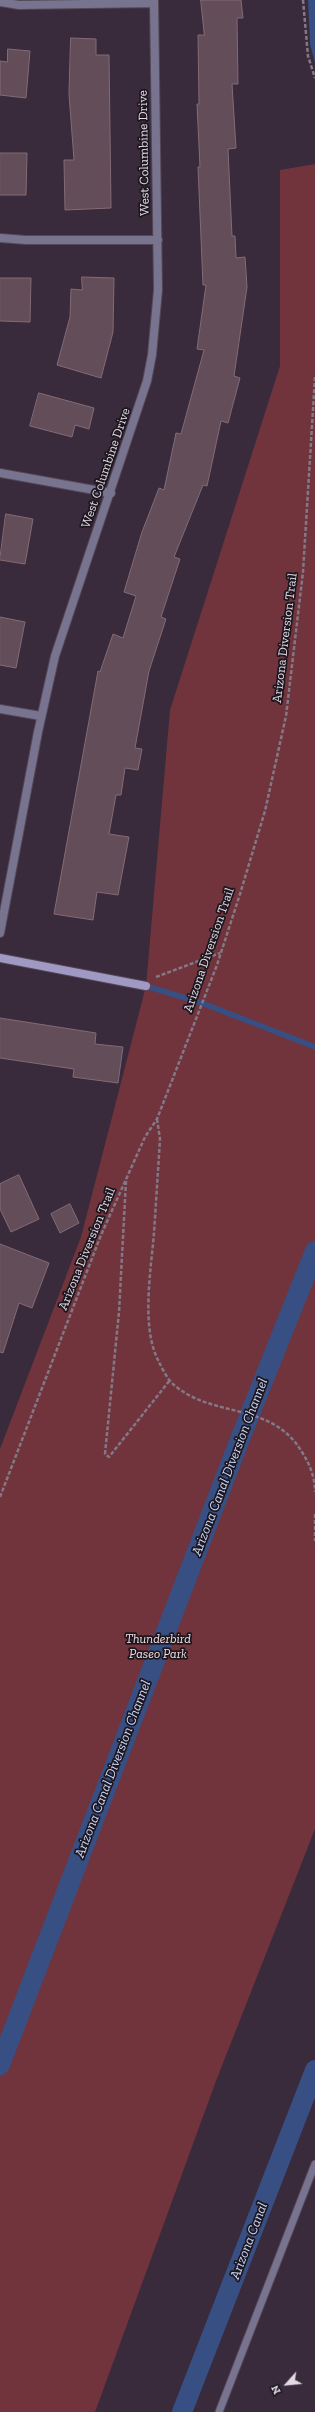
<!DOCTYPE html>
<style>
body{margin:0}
#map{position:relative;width:315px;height:2412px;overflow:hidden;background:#392b3c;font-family:"Zilla Slab",serif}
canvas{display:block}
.north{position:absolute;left:267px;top:2364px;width:40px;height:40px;-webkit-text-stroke:3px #1c161e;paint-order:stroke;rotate:243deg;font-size:11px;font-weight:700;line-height:16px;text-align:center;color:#e2d9e4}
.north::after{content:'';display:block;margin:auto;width:14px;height:18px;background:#e2d9e4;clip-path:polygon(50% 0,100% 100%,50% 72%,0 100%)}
</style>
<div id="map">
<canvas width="315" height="2412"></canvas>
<div class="north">N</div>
</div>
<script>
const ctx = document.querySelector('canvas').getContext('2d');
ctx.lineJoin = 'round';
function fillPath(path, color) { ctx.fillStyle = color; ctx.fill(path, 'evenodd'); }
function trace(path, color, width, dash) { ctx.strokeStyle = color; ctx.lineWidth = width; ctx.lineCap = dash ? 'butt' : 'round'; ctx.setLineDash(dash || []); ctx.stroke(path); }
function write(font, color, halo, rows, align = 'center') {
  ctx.font = font + ' "Zilla Slab",serif'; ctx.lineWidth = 3.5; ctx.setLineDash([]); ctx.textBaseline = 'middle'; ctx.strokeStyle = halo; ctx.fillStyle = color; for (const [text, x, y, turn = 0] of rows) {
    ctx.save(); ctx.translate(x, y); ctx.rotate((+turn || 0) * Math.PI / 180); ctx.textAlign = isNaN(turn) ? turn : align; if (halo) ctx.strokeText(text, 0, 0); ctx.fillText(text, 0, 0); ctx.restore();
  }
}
const green = new Path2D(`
 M 315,164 L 315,1829 L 216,2081 L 95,2412 L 0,2412 L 0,1449 L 81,1237 L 146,986 L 170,710 L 280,366 L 280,170 Z`);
const water = new Path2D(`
 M 308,0 L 315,0 L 315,63 L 310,44 Z`);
const stream = new Path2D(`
 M 146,986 L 202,1003 L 315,1047`);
const canal = new Path2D(`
 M 0,2065 L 240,1439 L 315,1251
 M 182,2412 L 315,2070`);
const building = new Path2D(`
 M 201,0 L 241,0 L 243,18 L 237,18 L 238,84 L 232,84 L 236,148 L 228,149 L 232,236 L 235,236 L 236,258 L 245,257 L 247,287 L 234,376 L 240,378 L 228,423 L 221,421 L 207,486 L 203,485 L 174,557 L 180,559 L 161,617 L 166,619 L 149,671 L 135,748 L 142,749 L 138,770 L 125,768 L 121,795 L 116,795 L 109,834 L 129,837 L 118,895 L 97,892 L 93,920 L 54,914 L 98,671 L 100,672 L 113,634 L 123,638 L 136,596 L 124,592 L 142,532 L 159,488 L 164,490 L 176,433 L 181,434 L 204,350 L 197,349 L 206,285 L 203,285 L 198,167 L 200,167 L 197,104 L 199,104 L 198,35 L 204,35 Z
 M 71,38 L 96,39 L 96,55 L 109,55 L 111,208 L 65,210 L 64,160 L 74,160 L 69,94 Z
 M 8,49 L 30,51 L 26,98 L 0,95 L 0,61 L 7,62 Z
 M 0,153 L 27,153 L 26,195 L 0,195 Z
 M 82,277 L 114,278 L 113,332 L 101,378 L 57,365 L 70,317 L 71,289 L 82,290 Z
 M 0,278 L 31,278 L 30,322 L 0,321 Z
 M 39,393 L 94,408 L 89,429 L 75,425 L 72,437 L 30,426 Z
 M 6,514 L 33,519 L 25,564 L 0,560 Z
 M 0,617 L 25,622 L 16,668 L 0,665 Z
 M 0,1018 L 96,1033 L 95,1044 L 123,1047 L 118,1083 L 73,1077 L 74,1069 L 0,1058 Z
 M 19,1175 L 39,1219 L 11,1232 L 0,1209 L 0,1184 Z
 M 70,1204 L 79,1223 L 60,1233 L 51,1214 Z
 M 0,1244 L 49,1263 L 32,1308 L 19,1303 L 3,1353 L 0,1352 Z`);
const path = new Path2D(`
 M 303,0 L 308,56 L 315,78
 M 156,977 L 220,953
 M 157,1119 L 160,1139 C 158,1171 156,1202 154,1233 C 151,1270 141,1326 158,1360 C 162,1368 167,1379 174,1385 C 214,1419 271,1401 302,1452 C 310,1465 315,1477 315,1492
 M 126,1181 L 119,1312 L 105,1454 L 109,1457 L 170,1380
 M 0,1497 L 101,1235 L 145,1137 L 157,1119 L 217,965 L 240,894 L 265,811 L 286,716 L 303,572 L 315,377
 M 315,1514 L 315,1541`);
const lane = new Path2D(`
 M 219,2412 L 315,2164`);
const street = new Path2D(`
 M 0,2 L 19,5 L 154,3
 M 0,238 L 26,240 L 158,240
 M 0,473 L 111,493
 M 0,709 L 41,716
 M 0,933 L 38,732 L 55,656 L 147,381 L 152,355 L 158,290 L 154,0`);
const secondary = new Path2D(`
 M 0,958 L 146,986`);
const streetNames = [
 ["West Columbine Drive",144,153,-91],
 ["West Columbine Drive",106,468,-71],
 ["Arizona Diversion Trail",285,638,-83],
 ["Arizona Diversion Trail",209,950,-71],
 ["Arizona Diversion Trail",87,1249,-68]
];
const parkNames = [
 ["Thunderbird",158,1639],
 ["Paseo Park",158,1654]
];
const waterNames = [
 ["Arizona Canal Diversion Channel",230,1467,-69],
 ["Arizona Canal Diversion Channel",113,1769,-69],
 ["Arizona Canal",249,2241,-69]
];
fillPath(green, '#71343c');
fillPath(water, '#384f84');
trace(stream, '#384f84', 5.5);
trace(canal, '#384f84', 20);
fillPath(building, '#634d58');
trace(building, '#836b77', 1);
trace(lane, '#544757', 9);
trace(street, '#544757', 10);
trace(secondary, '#544757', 10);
trace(path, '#847886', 2.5, [4, 2]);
trace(lane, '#78748f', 7);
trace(street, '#78748f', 8);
trace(secondary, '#a099c4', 8);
write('13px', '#e2d9e4', '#1c161e', streetNames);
write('italic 13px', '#f4dedf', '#1c161e', parkNames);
write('italic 14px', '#c9d8fa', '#1c161e', waterNames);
</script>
